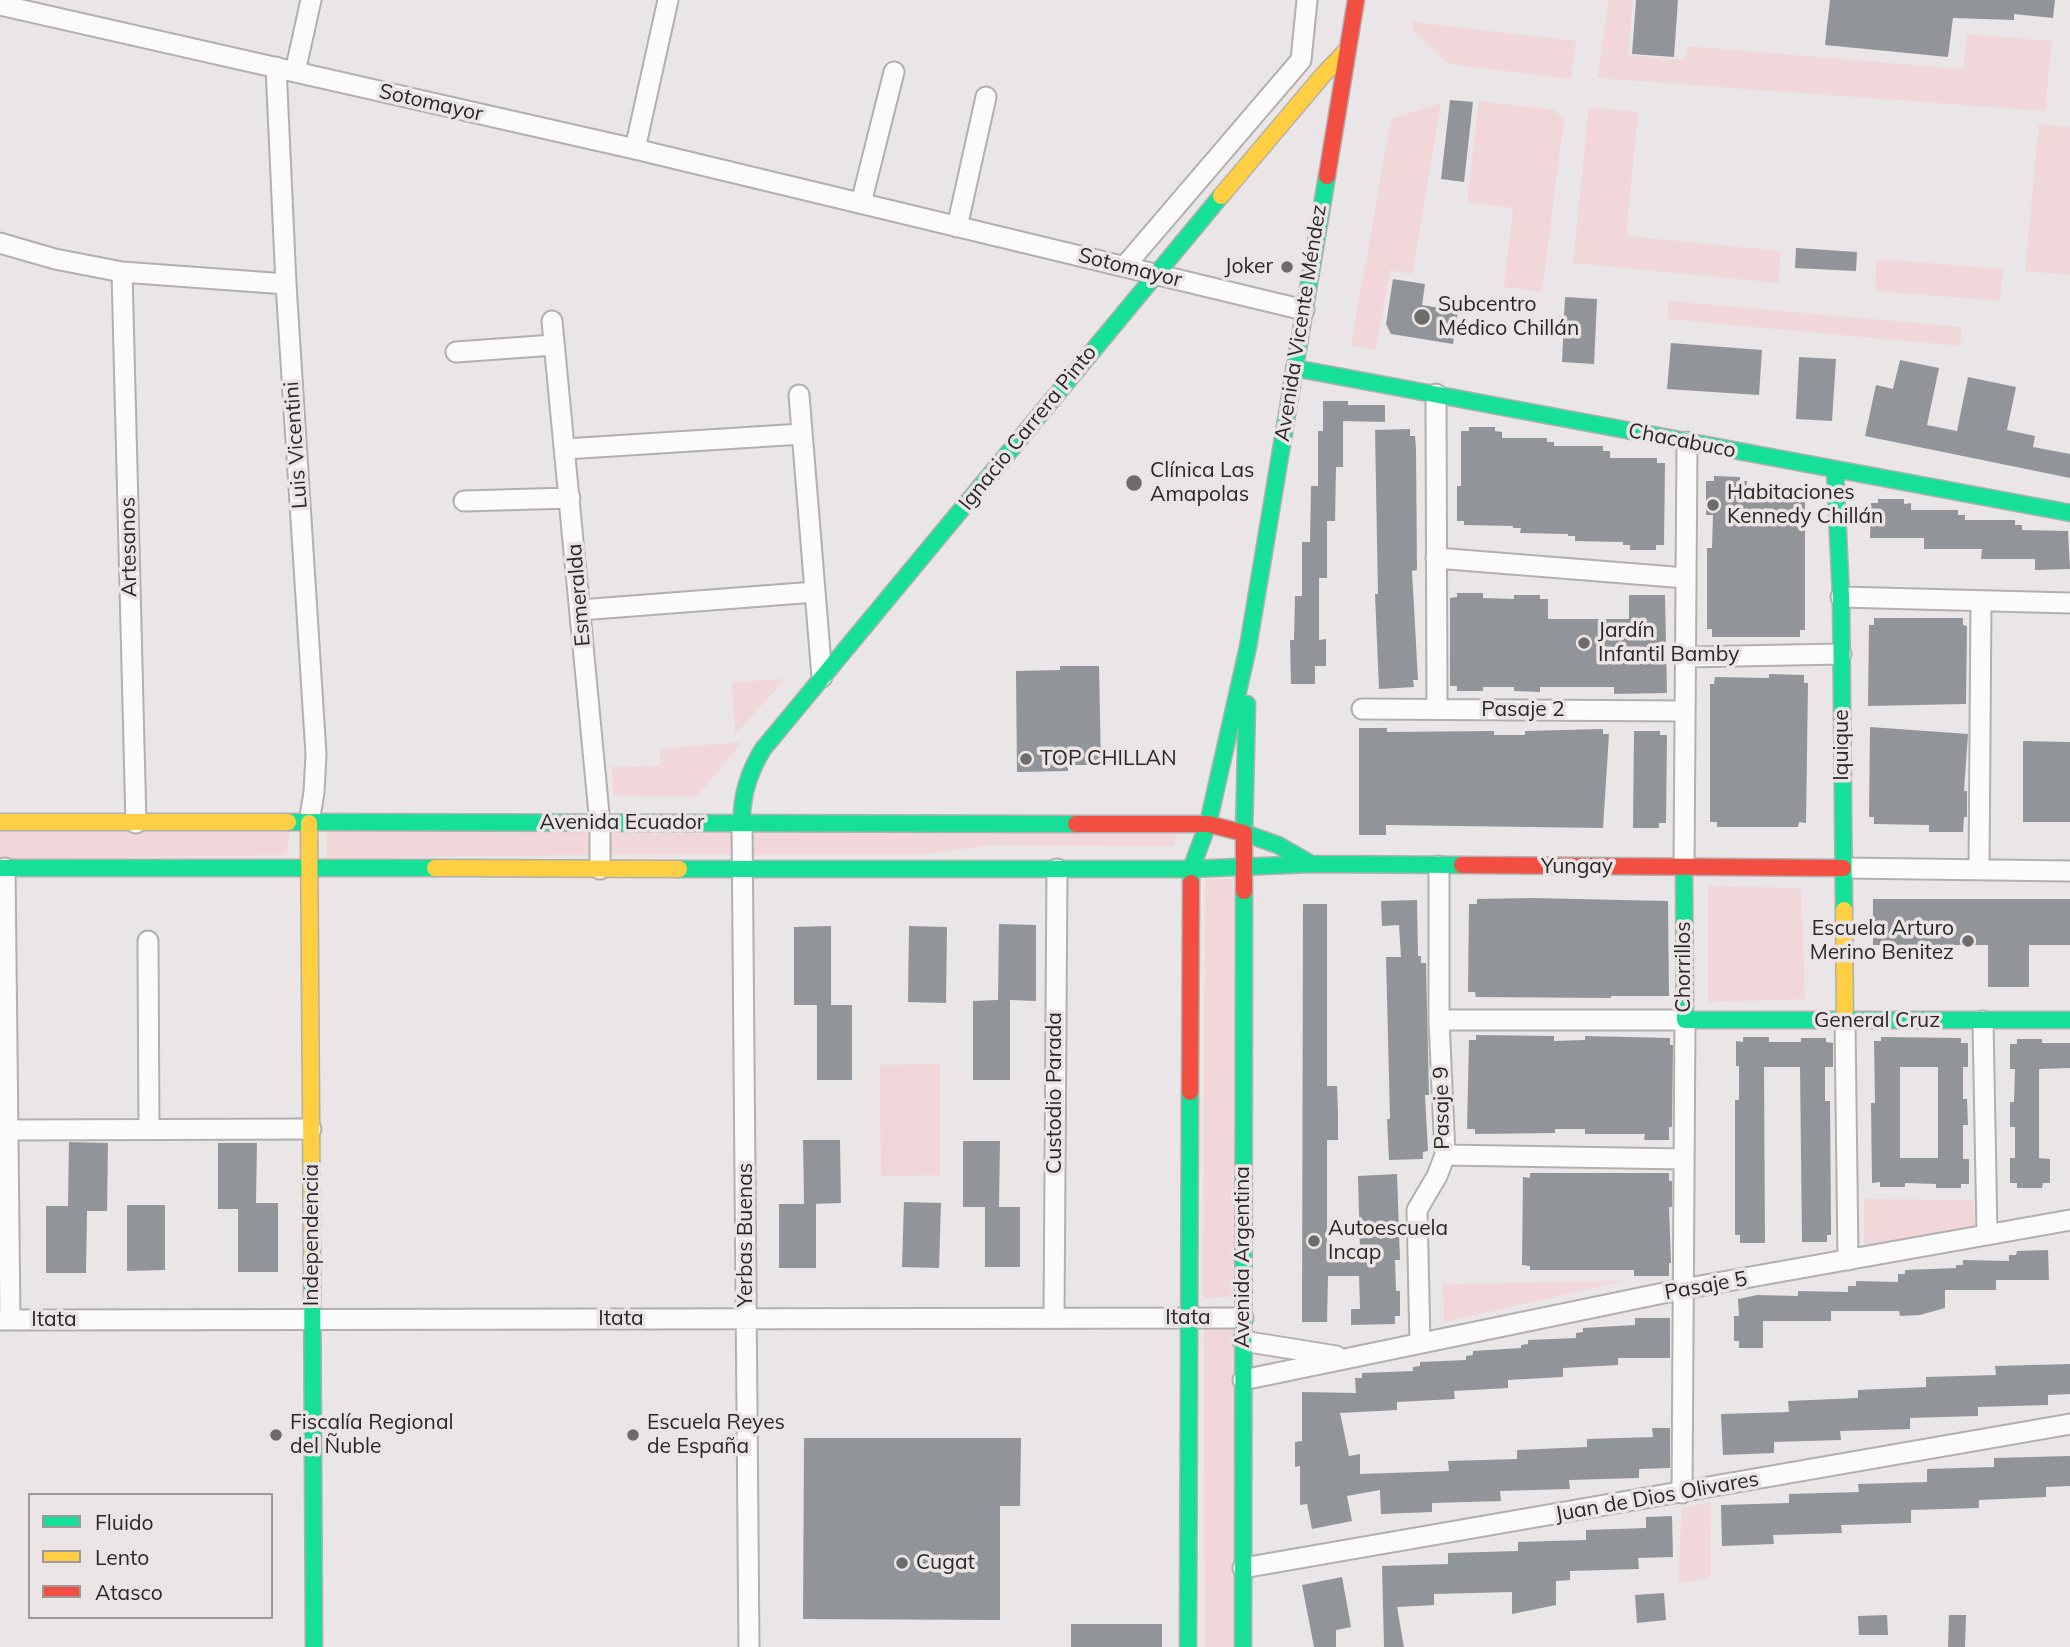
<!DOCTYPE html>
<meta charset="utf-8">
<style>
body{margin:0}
#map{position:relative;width:2070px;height:1647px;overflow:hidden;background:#eae5e6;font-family:Mulish,sans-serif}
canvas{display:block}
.legend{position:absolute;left:28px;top:1493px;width:245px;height:126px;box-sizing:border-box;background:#ebe4e5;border:2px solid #9d9899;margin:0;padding:9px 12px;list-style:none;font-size:21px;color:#292727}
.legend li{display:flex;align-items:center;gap:14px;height:35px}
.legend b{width:35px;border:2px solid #9d9899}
</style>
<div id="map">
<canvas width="2070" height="1647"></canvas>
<ul class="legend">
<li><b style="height:9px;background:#16e098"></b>Fluido</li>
<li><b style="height:9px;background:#ffcf43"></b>Lento</li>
<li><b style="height:9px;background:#f24e42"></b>Atasco</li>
</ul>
</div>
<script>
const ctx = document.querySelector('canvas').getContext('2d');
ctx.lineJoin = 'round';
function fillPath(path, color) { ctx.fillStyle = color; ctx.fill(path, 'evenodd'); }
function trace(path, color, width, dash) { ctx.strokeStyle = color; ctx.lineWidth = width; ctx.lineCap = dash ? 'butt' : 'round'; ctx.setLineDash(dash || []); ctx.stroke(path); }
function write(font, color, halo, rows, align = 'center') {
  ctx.font = font + ' Mulish,sans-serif'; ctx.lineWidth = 7; ctx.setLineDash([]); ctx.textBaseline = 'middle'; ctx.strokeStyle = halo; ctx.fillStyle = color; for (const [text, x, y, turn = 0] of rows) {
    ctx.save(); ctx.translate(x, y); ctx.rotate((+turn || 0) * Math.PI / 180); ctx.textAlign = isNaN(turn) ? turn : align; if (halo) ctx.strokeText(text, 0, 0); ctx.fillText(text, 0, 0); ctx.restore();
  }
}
const green = new Path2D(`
 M 1609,0 L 1633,0 L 1628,55 L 1685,60 L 1687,46 L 1963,69 L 1967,34 L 2052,41 L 2045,111 L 1597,78 Z
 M 1413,22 L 1576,41 L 1571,79 L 1449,64 L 1412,30 Z
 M 1479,101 L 1554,110 L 1564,119 L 1542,292 L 1504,287 L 1513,208 L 1467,202 Z
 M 1441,103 L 1412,274 L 1390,270 L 1376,350 L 1351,346 L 1391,119 Z
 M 1589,107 L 1638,112 L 1626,236 L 1781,251 L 1778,283 L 1573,263 Z
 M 2039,124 L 2070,127 L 2070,275 L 2025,271 Z
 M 1877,259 L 2003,269 L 2000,301 L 1875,291 Z
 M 1669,301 L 1962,327 L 1960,346 L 1667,319 Z
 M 785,679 L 735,735 L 732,682 Z
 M 742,742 L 696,797 L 614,796 L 612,767 L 661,766 L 660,749 Z
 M 591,825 L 591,855 L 326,858 L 327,828 Z
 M 0,828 L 290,828 L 287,855 L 0,859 Z
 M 613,832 L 1177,832 L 1174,846 L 989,845 L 923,855 L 610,855 Z
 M 1205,879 L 1233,879 L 1235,1297 L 1203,1298 Z
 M 1708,886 L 1801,888 L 1805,999 L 1708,1002 Z
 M 940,1064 L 940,1175 L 881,1176 L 880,1065 Z
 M 1864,1199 L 1973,1200 L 1976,1227 L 1864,1249 Z
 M 1624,1281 L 1444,1322 L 1443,1284 Z
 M 1204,1322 L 1237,1324 L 1235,1647 L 1205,1647 Z
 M 1711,1502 L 1710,1578 L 1678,1584 L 1682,1508 Z`);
const building = new Path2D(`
 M 1636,0 L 1678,0 L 1674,57 L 1632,54 Z
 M 1830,0 L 2055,0 L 2053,18 L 2014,14 L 2014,20 L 1953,18 L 1948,57 L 1825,45 Z
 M 1450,100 L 1473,102 L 1464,182 L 1441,179 Z
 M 1796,248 L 1857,252 L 1856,271 L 1795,268 Z
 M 1393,279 L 1425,284 L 1422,305 L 1458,311 L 1453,344 L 1391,334 L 1386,324 Z
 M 1565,297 L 1597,299 L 1594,364 L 1562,362 Z
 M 1671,343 L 1762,350 L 1759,395 L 1667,389 Z
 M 1799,357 L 1836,359 L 1832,421 L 1796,419 Z
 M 1900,360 L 1939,368 L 1927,425 L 1957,431 L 1968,377 L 2016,387 L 2007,430 L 2035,436 L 2033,447 L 2070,454 L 2070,478 L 1865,436 L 1876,385 L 1893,389 Z
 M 1323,401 L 1348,401 L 1348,405 L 1385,405 L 1385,422 L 1343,421 L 1343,467 L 1336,467 L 1335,521 L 1327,521 L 1327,578 L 1319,578 L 1319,640 L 1326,639 L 1326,666 L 1315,666 L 1315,684 L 1291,684 L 1290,640 L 1294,640 L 1295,596 L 1302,596 L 1302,542 L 1310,542 L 1311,486 L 1318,486 L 1318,431 L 1323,431 Z
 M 1469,427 L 1495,427 L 1495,431 L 1502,432 L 1502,438 L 1547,438 L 1547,442 L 1554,442 L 1554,446 L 1603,446 L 1603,451 L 1610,451 L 1610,458 L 1657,458 L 1657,463 L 1665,463 L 1664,545 L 1656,545 L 1656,550 L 1630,550 L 1630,545 L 1623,545 L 1623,542 L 1575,541 L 1575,536 L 1568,536 L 1568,534 L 1520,533 L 1521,528 L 1513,528 L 1513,526 L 1464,525 L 1464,521 L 1457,521 L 1457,486 L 1461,486 L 1461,431 L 1469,431 Z
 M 1410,429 L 1410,436 L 1415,436 L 1416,449 L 1417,570 L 1412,571 L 1418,680 L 1413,680 L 1414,687 L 1379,689 L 1375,594 L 1378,594 L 1375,430 Z
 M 1714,476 L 1740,477 L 1740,481 L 1747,481 L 1747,486 L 1797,486 L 1797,491 L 1805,491 L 1805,630 L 1800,630 L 1800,637 L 1712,637 L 1712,629 L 1707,629 L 1707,548 L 1712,548 L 1713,515 L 1706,515 L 1706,481 L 1714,481 Z
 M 1878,499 L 1904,499 L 1904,504 L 1911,503 L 1911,510 L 1958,510 L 1958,515 L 1965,515 L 1965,520 L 2015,520 L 2015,525 L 2022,525 L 2022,530 L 2068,531 L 2070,569 L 2035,570 L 2035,559 L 1981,559 L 1982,549 L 1924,549 L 1924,538 L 1870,538 L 1871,503 L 1878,503 Z
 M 1457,593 L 1483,593 L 1483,598 L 1514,599 L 1514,595 L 1540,595 L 1540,599 L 1548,599 L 1548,619 L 1629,619 L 1629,595 L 1665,595 L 1667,693 L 1614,694 L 1614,687 L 1540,687 L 1540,692 L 1514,691 L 1514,687 L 1483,687 L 1483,691 L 1457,691 L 1457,686 L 1450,686 L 1450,598 L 1457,597 Z
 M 1874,618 L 1963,618 L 1963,625 L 1967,626 L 1966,704 L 1868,706 L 1869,625 L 1874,625 Z
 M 1060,666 L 1099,666 L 1101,765 L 1068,765 L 1068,771 L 1017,772 L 1016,671 L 1060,670 Z
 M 1769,674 L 1804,675 L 1804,683 L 1808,683 L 1806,823 L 1799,822 L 1798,827 L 1717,827 L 1717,822 L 1710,822 L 1710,684 L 1714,684 L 1715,677 L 1769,678 Z
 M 1870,727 L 1968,734 L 1964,791 L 1967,791 L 1967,817 L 1964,817 L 1963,832 L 1929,832 L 1929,825 L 1874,824 L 1874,817 L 1869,817 Z
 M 1359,728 L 1387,728 L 1387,732 L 1494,731 L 1494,735 L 1525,735 L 1525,731 L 1603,729 L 1603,734 L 1609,734 L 1603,828 L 1386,825 L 1386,835 L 1359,835 Z
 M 1634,731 L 1660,731 L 1660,735 L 1667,735 L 1666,823 L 1659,823 L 1659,828 L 1633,828 Z
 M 2023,741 L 2070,742 L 2070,822 L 2023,822 Z
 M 1531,898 L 1668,901 L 1669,996 L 1611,996 L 1611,998 L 1476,997 L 1475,992 L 1468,992 L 1469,904 L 1477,904 L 1477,899 Z
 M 1873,899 L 2070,899 L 2070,945 L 2029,945 L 2029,987 L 1988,987 L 1988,945 L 1873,945 Z
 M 1417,900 L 1418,956 L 1421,956 L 1421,963 L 1426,963 L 1429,1095 L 1425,1095 L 1428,1151 L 1423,1152 L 1423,1159 L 1389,1160 L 1387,1119 L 1390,1119 L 1386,957 L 1401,957 L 1399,925 L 1382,926 L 1381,901 Z
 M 1303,904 L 1327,904 L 1327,1086 L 1337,1086 L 1338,1112 L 1338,1140 L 1327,1140 L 1327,1250 L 1360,1250 L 1358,1176 L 1397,1174 L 1400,1260 L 1395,1260 L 1396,1291 L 1400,1291 L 1400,1316 L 1395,1316 L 1395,1324 L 1351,1325 L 1351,1309 L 1360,1309 L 1359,1276 L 1328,1276 L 1327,1322 L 1302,1322 Z
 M 999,924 L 1036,925 L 1036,1001 L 1010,1000 L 1010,1080 L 973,1080 L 973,1001 L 998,1000 Z
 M 831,926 L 831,1005 L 794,1005 L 794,927 Z
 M 909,926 L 947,927 L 946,1003 L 908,1002 Z
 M 817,1005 L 852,1005 L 852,1080 L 817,1080 Z
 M 1476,1035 L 1554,1036 L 1554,1041 L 1585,1040 L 1585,1036 L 1670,1038 L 1670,1045 L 1673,1045 L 1672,1127 L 1669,1127 L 1669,1140 L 1644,1140 L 1645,1134 L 1585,1134 L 1585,1129 L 1555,1129 L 1555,1133 L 1475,1134 L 1475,1129 L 1467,1129 L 1469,1040 L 1476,1040 Z
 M 1743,1037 L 1769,1037 L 1769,1042 L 1801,1042 L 1801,1038 L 1826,1038 L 1826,1042 L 1833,1043 L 1833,1067 L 1825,1067 L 1825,1101 L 1830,1101 L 1831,1222 L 1831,1235 L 1827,1235 L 1827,1242 L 1802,1242 L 1800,1067 L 1764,1067 L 1765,1243 L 1740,1243 L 1740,1235 L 1735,1235 L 1735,1100 L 1739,1100 L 1739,1066 L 1736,1066 L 1736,1041 L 1743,1042 Z
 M 1881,1037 L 1961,1038 L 1961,1043 L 1968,1043 L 1968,1067 L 1963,1067 L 1963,1099 L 1967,1099 L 1968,1125 L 1963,1125 L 1963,1159 L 1969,1159 L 1969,1184 L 1961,1184 L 1961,1188 L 1936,1188 L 1936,1184 L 1905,1183 L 1905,1187 L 1880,1187 L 1880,1182 L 1872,1183 L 1871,1103 L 1875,1103 L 1874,1041 L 1881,1041 ZM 1900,1067 L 1938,1067 L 1938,1158 L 1900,1158 Z
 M 2017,1039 L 2042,1039 L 2042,1043 L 2070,1043 L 2070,1068 L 2039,1069 L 2039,1158 L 2050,1159 L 2050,1183 L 2043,1183 L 2042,1188 L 2017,1188 L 2017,1183 L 2010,1183 L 2010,1158 L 2015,1158 L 2015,1127 L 2010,1127 L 2010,1102 L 2014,1102 L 2015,1069 L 2010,1069 L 2010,1044 L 2017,1044 Z
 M 803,1140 L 840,1140 L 841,1203 L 812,1204 L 816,1204 L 816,1268 L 779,1268 L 779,1204 L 804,1204 Z
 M 963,1141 L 1000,1141 L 999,1207 L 1020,1207 L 1020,1267 L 985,1267 L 985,1207 L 989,1207 L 963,1207 Z
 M 69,1142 L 108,1143 L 107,1211 L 87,1211 L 86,1273 L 46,1273 L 46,1206 L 68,1206 Z
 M 218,1143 L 257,1143 L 256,1203 L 278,1203 L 278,1272 L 238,1272 L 238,1209 L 218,1209 Z
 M 1530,1173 L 1669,1173 L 1669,1181 L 1672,1181 L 1672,1207 L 1669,1207 L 1671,1263 L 1669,1263 L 1669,1276 L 1634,1276 L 1634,1270 L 1530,1270 L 1530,1266 L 1522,1265 L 1523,1177 L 1530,1178 Z
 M 904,1202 L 941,1203 L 939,1268 L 902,1267 Z
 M 127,1205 L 165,1205 L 165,1270 L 127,1271 Z
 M 2048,1250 L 2049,1280 L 1996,1280 L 1996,1290 L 1945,1290 L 1945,1308 L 1920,1315 L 1900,1316 L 1899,1311 L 1831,1311 L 1831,1321 L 1763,1321 L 1763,1348 L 1739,1348 L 1739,1341 L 1734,1341 L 1734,1316 L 1739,1316 L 1738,1299 L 1757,1295 L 1798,1296 L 1798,1291 L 1848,1292 L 1848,1286 L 1856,1286 L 1856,1281 L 1898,1282 L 1898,1274 L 1905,1274 L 1905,1270 L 1956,1268 L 1956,1265 L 1963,1265 L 1963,1260 L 2009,1261 L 2009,1255 L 2016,1255 L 2017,1251 Z
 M 1635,1318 L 1670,1318 L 1670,1358 L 1618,1358 L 1618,1365 L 1563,1368 L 1563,1377 L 1508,1380 L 1508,1388 L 1454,1391 L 1455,1399 L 1397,1402 L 1397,1410 L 1340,1413 L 1349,1456 L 1360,1454 L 1360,1474 L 1449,1471 L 1448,1461 L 1517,1459 L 1517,1450 L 1587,1447 L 1587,1439 L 1653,1437 L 1652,1428 L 1670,1428 L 1670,1468 L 1639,1469 L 1639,1478 L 1569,1480 L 1570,1489 L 1500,1491 L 1501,1501 L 1432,1503 L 1432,1512 L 1381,1514 L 1380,1490 L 1347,1496 L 1352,1521 L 1312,1529 L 1307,1504 L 1300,1505 L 1300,1466 L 1295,1467 L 1295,1442 L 1302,1441 L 1302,1392 L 1356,1393 L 1355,1378 L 1362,1378 L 1362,1373 L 1413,1371 L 1413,1367 L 1420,1366 L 1420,1362 L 1466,1360 L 1466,1356 L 1473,1355 L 1473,1351 L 1521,1348 L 1521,1345 L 1528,1344 L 1528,1340 L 1576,1338 L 1576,1333 L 1583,1332 L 1583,1328 L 1635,1325 Z
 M 2070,1364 L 2070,1394 L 2048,1395 L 2048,1405 L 1978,1407 L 1978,1416 L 1910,1418 L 1910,1429 L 1840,1431 L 1841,1440 L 1774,1442 L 1774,1453 L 1723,1455 L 1721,1414 L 1789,1412 L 1788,1401 L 1858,1398 L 1858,1390 L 1926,1387 L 1926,1377 L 1996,1375 L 1995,1366 Z
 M 804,1438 L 1021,1438 L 1020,1506 L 1000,1506 L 1000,1620 L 803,1619 Z
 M 2070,1456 L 2070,1486 L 2046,1487 L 2046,1497 L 1979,1500 L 1979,1508 L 1911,1510 L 1911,1523 L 1841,1525 L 1842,1533 L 1773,1535 L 1774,1544 L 1722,1546 L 1721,1505 L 1789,1503 L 1789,1494 L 1859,1492 L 1858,1484 L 1927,1482 L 1927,1469 L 1994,1467 L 1994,1458 Z
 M 1672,1516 L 1673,1557 L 1638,1558 L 1639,1569 L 1570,1571 L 1570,1580 L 1556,1581 L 1556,1605 L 1512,1614 L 1512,1592 L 1434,1594 L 1434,1605 L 1397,1607 L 1404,1647 L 1384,1647 L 1382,1566 L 1448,1564 L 1448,1553 L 1518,1551 L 1518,1542 L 1586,1540 L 1586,1530 L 1646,1528 L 1646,1517 Z
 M 1342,1577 L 1351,1627 L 1336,1630 L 1336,1647 L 1314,1647 L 1302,1585 Z
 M 1664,1593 L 1666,1620 L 1637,1623 L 1635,1595 Z
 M 1887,1615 L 1888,1635 L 1859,1635 L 1858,1616 Z
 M 1949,1615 L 1966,1615 L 1965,1647 L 1948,1647 Z
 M 1071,1624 L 1162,1624 L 1162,1647 L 1071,1647 Z`);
const street = new Path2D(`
 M 0,5 L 635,149 L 1304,310
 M 276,67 L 286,284 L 316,754 L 314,792 L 309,823
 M 295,72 L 311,0
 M 635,149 L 668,0
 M 861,203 L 894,72
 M 957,227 L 986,97
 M 0,243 L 55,259 L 122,272 L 286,284
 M 1124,267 L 1301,60 L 1307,0
 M 122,272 L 136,823
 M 552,321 L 600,824 L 600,869
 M 456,352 L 554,345
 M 1436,394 L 1437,709
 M 799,395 L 822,677
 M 565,449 L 802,434
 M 464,501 L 570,498
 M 1436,558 L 1686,578
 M 1841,597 L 2070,603
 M 580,610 L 815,592
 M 1685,657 L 1841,654
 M 1362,709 L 1685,711
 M 742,822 L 749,1647
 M 1684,867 L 1687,442
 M 5,868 L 10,1320
 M 1843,868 L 2070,871
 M 1979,870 L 1981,601
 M 148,941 L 149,1130
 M 1439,1020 L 1685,1020 L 1682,1493
 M 1845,1021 L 1848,1260
 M 1983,1021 L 1987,1234
 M 8,1130 L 311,1129
 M 1445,1155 L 1684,1159
 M 1054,1318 L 1057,869
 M 0,1320 L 1243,1318
 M 1243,1341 L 1336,1356
 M 1420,1343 L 1417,1210 L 1437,1176 L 1445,1155 L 1439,1020 L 1439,866
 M 1243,1380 L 1683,1289 L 2070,1220
 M 1243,1568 L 2070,1424`);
const fast = new Path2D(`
 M 1327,176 L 1248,647 L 1208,824 L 1191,869 L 1311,864 L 1462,865
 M 1294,368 L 2070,513
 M 1835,470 L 1841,597 L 1844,910
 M 1247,704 L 1244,833 L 1278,845 L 1311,864
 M 288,822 L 1076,824
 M 742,822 C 741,795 749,772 763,749 L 1221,196
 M 1684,867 L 1685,1020 L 2070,1020
 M 0,868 L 435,868
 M 679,869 L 1191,869 L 1191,883
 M 312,1260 L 314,1647
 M 1188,1647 L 1190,1092
 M 1243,1647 L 1244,891`);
const slow = new Path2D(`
 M 1221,196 L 1323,75 L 1347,50
 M 0,822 L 288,822
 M 309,823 L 312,1260
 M 435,868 L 679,869
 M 1844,910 L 1845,1021`);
const jam = new Path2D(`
 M 1327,176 L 1356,0
 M 1076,824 L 1208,824 L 1244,833 L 1244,891
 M 1462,865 L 1843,868
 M 1190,1092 L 1191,883`);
const markers = [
 [1287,267,7,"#6d6a6a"],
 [1422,317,9,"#6d6a6a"],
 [1134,483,9,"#6d6a6a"],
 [1713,505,7,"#6d6a6a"],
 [1584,643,7,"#6d6a6a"],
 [1026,759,7,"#6d6a6a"],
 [1968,941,7,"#6d6a6a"],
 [1314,1241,7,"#6d6a6a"],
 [276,1435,7,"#6d6a6a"],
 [633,1435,7,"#6d6a6a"],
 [902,1563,7,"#6d6a6a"]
];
const streetNames = [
 ["Sotomayor",431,103,13],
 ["Sotomayor",1130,268,14],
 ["Avenida Vicente Méndez",1301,323,-81],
 ["Ignacio Carrera Pinto",1028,428,-51],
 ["Chacabuco",1682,441,11],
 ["Luis Vicentini",296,445,-94],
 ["Artesanos",129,547,-91],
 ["Esmeralda",579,595,-95],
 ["Pasaje 2",1523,710],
 ["Iquique",1842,745,-90],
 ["Avenida Ecuador",622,823],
 ["Yungay",1577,867],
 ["Chorrillos",1684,967,-90],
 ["General Cruz",1877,1021],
 ["Custodio Parada",1055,1093,-90],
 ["Pasaje 9",1442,1108,-91],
 ["Independencia",312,1235,-90],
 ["Yerbas Buenas",746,1235,-90],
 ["Avenida Argentina",1243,1257,-90],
 ["Pasaje 5",1706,1286,-10],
 ["Itata",1188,1318],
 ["Itata",621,1319],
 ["Itata",54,1320],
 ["Juan de Dios Olivares",1657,1497,-10]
];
const poiNames = [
 ["Joker",1273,267,"right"],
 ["Subcentro",1438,305],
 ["Médico Chillán",1438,329],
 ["Clínica Las",1150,471],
 ["Amapolas",1150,495],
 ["Habitaciones",1727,493],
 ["Kennedy Chillán",1727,517],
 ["Jardín",1598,631],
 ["Infantil Bamby",1598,655],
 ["TOP CHILLAN",1040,759],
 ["Escuela Arturo",1954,929,"right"],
 ["Merino Benitez",1954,953,"right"],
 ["Autoescuela",1328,1229],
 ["Incap",1328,1253],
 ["Fiscalía Regional",290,1423],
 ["del Ñuble",290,1447],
 ["Escuela Reyes",647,1423],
 ["de España",647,1447],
 ["Cugat",916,1563]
];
fillPath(green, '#f1d7da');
fillPath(building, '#91959a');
trace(street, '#b2afaf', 23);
trace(fast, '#b2afaf', 19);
trace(slow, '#b2afaf', 19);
trace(jam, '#b2afaf', 19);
trace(street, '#fcfbfb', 19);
trace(fast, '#16e098', 16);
trace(slow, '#ffcf43', 16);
trace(jam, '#f24e42', 16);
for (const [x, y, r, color] of markers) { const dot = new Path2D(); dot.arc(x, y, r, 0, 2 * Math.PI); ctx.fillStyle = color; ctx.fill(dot); trace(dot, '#ebe4e5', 2.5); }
write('21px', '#292727', '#ebe4e5', streetNames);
write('21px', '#292727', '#ebe4e5', poiNames, 'left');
</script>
